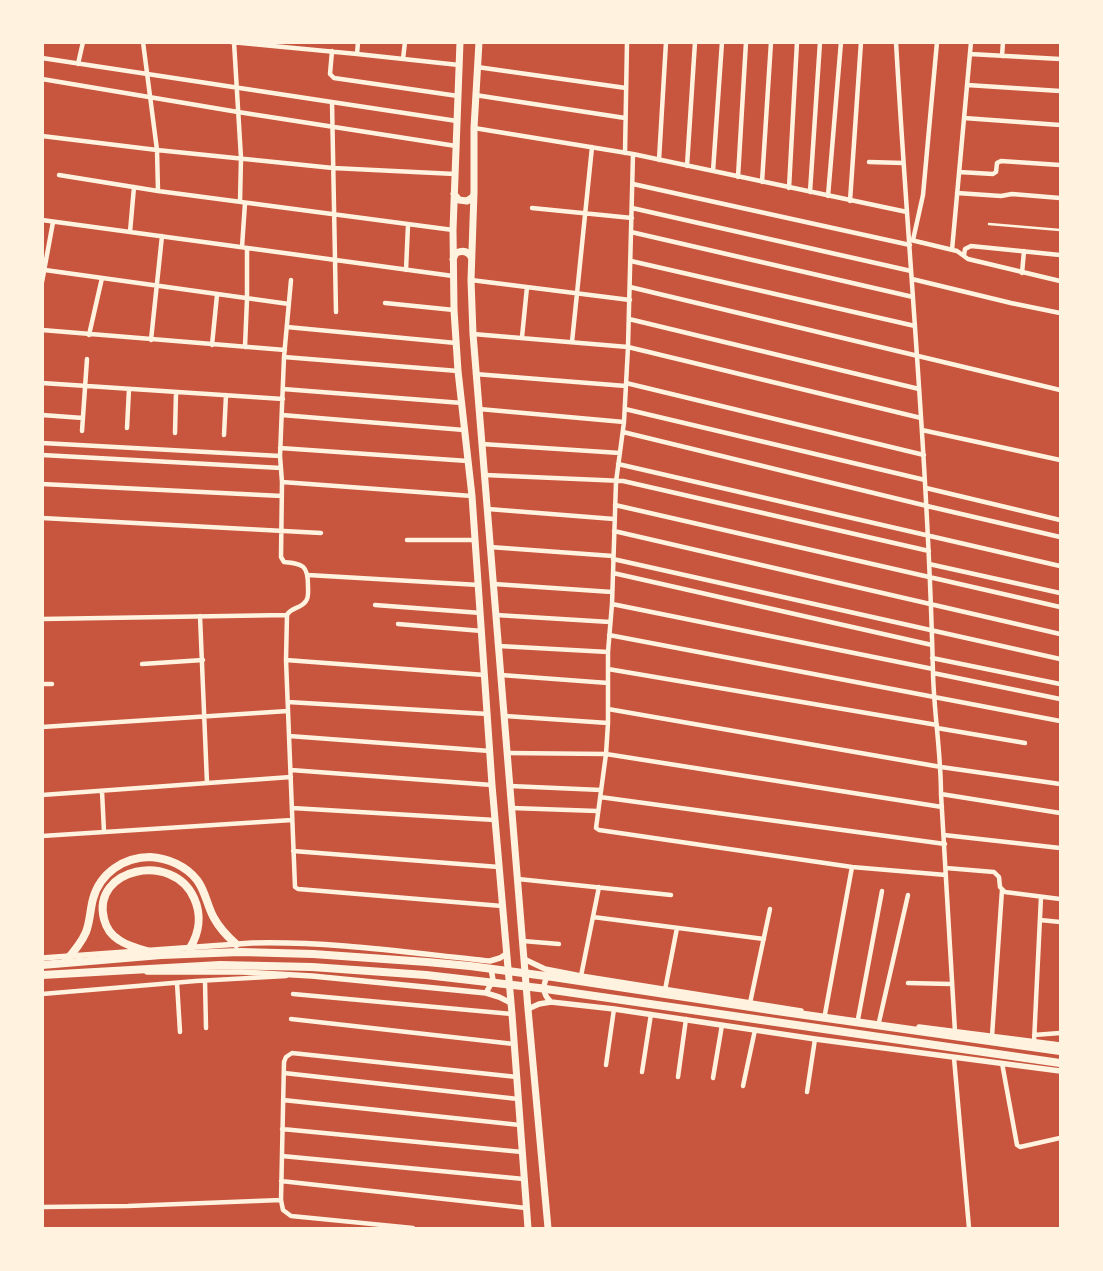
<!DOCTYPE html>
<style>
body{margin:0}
#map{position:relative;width:1103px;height:1271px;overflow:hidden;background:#c8553d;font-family:"Roboto Serif",serif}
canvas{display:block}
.frame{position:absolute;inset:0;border:44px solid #fff3e0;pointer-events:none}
</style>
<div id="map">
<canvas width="1103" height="1271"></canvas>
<div class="frame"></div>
</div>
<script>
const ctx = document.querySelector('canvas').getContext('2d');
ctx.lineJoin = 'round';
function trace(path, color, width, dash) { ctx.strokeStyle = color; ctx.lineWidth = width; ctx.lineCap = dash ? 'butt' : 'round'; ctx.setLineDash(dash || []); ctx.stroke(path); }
const service = new Path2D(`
 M 989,224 L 1060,230`);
const minor = new Path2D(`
 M 143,42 L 157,150 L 158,191
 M 231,42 L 357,54 L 459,65
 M 234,42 L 241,158 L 240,202
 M 896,42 C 908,253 928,463 933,673 C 934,714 941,753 941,794 L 955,1032
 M 332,51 L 330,74 L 334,78 L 458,96
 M 357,54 L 358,42
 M 970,54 L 1060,59
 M 1002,56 L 1003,42
 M 42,58 L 457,121
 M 403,59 L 405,42
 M 78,64 L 83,42
 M 477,67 L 626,88
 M 42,79 L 238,112 L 456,146
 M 967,85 L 1060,91
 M 475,95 L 625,118
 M 332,102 L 336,312
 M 964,118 L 1060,125
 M 474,128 L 633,154 L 907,212
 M 42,136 L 157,150 L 333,168 L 455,174
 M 625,153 L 627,42
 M 633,154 L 628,347 L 624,422 L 616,482 L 612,604 L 608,652 L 608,723 L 606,754 L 596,828 L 599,830 L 852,867 L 946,875
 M 659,160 L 666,42
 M 869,162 L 903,163
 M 687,166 L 695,42
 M 713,171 L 722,42
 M 959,172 L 993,174 L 996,172 L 997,163 L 1001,161 L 1060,165
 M 59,175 L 158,191 L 453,230
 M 738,177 L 746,42
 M 762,182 L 771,42
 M 633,184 L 910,245
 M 789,188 L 797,42
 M 810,192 L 820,42
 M 957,193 L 1001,196 L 1012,194 L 1060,198
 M 828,196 L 841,42
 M 850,201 L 861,42
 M 532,208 L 632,218
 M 632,208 L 911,271
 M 42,220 L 453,276
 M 130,232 L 134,187
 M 631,232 L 913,297
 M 911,240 L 957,251 L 968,259 L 1060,281
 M 913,240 L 923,195 L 937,42
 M 242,247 L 245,203
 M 952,250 L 971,42
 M 964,255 L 965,249 L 971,246 L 1060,255
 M 631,261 L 915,326
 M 45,270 L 289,304
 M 406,270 L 408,225
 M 1022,273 L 1024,251
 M 912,279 L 1011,303 L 1060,313
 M 291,280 L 284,357 L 280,456 L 282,482 L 281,557 L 284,562 C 303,564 308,565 308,586 C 308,591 309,597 306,601 C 301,609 291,607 287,615 L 286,660 L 295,887 L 298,889 L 502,906
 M 471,280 L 630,300
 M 42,282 L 53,222
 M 630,287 L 1060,390
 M 385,303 L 454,310
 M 629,319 L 919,389
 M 287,327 L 456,343
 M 42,330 L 285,350
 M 473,334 L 628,347 L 921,418
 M 89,335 L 102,278
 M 522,337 L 527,287
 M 151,340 L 162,236
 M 572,342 L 592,147
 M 212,345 L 217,295
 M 245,347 L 247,299 L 247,248
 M 284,357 L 458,371
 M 475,374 L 626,386
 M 42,383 L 283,399
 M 626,383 L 924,455
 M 283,389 L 462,403
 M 479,409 L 624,422
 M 625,409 L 925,480
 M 42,415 L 83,418
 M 282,415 L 464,430
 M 127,428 L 129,389
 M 922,430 L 1060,460
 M 82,431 L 87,359
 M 623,432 L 927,506 L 1060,537
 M 175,433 L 176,392
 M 224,435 L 226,395
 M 42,443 L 280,456
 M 482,444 L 620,453
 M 280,448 L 468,461
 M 42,455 L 281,468
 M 618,464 L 1060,566
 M 485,475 L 623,481 L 929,551
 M 282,482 L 472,496
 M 42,484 L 282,496
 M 926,488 L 1060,520
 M 615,505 L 1060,607
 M 488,509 L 614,519
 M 42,518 L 321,533
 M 614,531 L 1060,634
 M 407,540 L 475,540
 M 490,547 L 613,556
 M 613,559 L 1060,659
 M 929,564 L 1060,593
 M 613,573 L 932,645
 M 308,575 L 479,585
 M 494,584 L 612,592
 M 612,604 L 933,669
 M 375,605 L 481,613
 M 496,615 L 610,622
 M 200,616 L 207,783
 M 42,619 L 287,615
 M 398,624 L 482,631
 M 609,635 L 1060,721
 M 499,646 L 608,652
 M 932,658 L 1060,684
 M 286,660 L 485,675
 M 142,664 L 203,660
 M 608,669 L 937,725
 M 933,673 L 1060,699
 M 501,675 L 608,683
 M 42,684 L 52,684
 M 288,702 L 488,714
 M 608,709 L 941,767 L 1060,784
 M 505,716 L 608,723
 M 42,727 L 288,711
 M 937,728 L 1025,743
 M 289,736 L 490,751
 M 508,753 L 606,754 L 942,807
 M 291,770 L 492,785
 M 510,786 L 601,790
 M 102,791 L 104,832
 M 941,794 L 1060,813
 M 42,795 L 291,777
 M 600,797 L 945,844
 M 292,808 L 495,820
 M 512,808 L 597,811
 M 944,835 L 1060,848
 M 42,836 L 292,820
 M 293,851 L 499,867
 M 946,868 L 994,872 L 999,877 L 1000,887 L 1005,892 L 1060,899
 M 518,879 L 671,895
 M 593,917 L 764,939
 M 1040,920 L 1060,922
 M 523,941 L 559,944
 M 581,976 L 599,887
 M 205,981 L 206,1028
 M 177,983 L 180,1032
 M 908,983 L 951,984
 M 665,990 L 677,928
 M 42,994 L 196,981 L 286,976
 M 293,994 L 512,1014
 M 750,1003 L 770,909
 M 825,1014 L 852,867
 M 291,1019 L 514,1044
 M 858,1019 L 882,891
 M 879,1022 L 908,895
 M 1034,1035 L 1060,1033
 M 992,1036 L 1002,890
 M 1034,1042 L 1041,897
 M 954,1058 L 969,1228
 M 1002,1063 L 1017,1145 L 1020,1147 L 1060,1138
 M 606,1065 L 614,1009
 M 642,1072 L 651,1014
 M 284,1073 L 518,1099
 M 678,1077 L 686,1019
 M 713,1078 L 722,1025
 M 743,1086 L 755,1030
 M 807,1092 L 815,1039
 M 283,1100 L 520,1125
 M 282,1129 L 522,1152
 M 282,1156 L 524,1179
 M 281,1181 L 526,1208
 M 42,1207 L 128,1206 L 281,1200
 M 413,1228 L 291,1216 L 283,1210 L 281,1200 L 284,1062 L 286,1057 L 292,1053 L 517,1077`);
const tertiary = new Path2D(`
 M 42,958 L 252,943 C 331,941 411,953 490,961 L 500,958 L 506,954
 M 524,959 L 545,969 L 581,976 L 801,1011
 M 147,972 L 242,972 L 312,976 L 486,993 L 499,997 L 511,1003
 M 549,974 C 542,984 542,994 551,1002
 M 486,993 L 493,980 L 491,968
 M 528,1009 L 539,1004 L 551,1002 L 614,1009 L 815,1039 L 1060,1071
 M 919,1027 L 1060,1045`);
const secondary = new Path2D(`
 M 460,42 L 453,230 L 454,310 L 458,371 L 472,496 L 492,785 L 512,1014 L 528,1228
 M 479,42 L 474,128 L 474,193 L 471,280 L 473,334 L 528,1009 L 548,1228
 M 454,194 L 459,200 L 467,201 L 473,197 L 474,193
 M 453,259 L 456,253 C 463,250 468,251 471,257`);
const primary = new Path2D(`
 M 154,953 C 143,950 129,947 119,940 C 111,935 106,927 104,919 C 91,868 173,851 194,898 C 202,915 199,933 190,948
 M 64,963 C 72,954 81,944 86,932 C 90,922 90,910 93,899 C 100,873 124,857 150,857 C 168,858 186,866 197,880 C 206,892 207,906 214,918 C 220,929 228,937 236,944
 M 42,965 L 161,955 L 240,952 L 313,954 L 427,962 L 470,966 L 553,977 L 777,1011 L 1060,1051
 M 42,975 L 220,965 L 312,967 L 426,975 L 539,988 L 1060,1063`);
trace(service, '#fff3e0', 2.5);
trace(minor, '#fff3e0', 4.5);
trace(tertiary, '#fff3e0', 5.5);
trace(secondary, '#fff3e0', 7);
trace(primary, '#fff3e0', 8);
</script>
